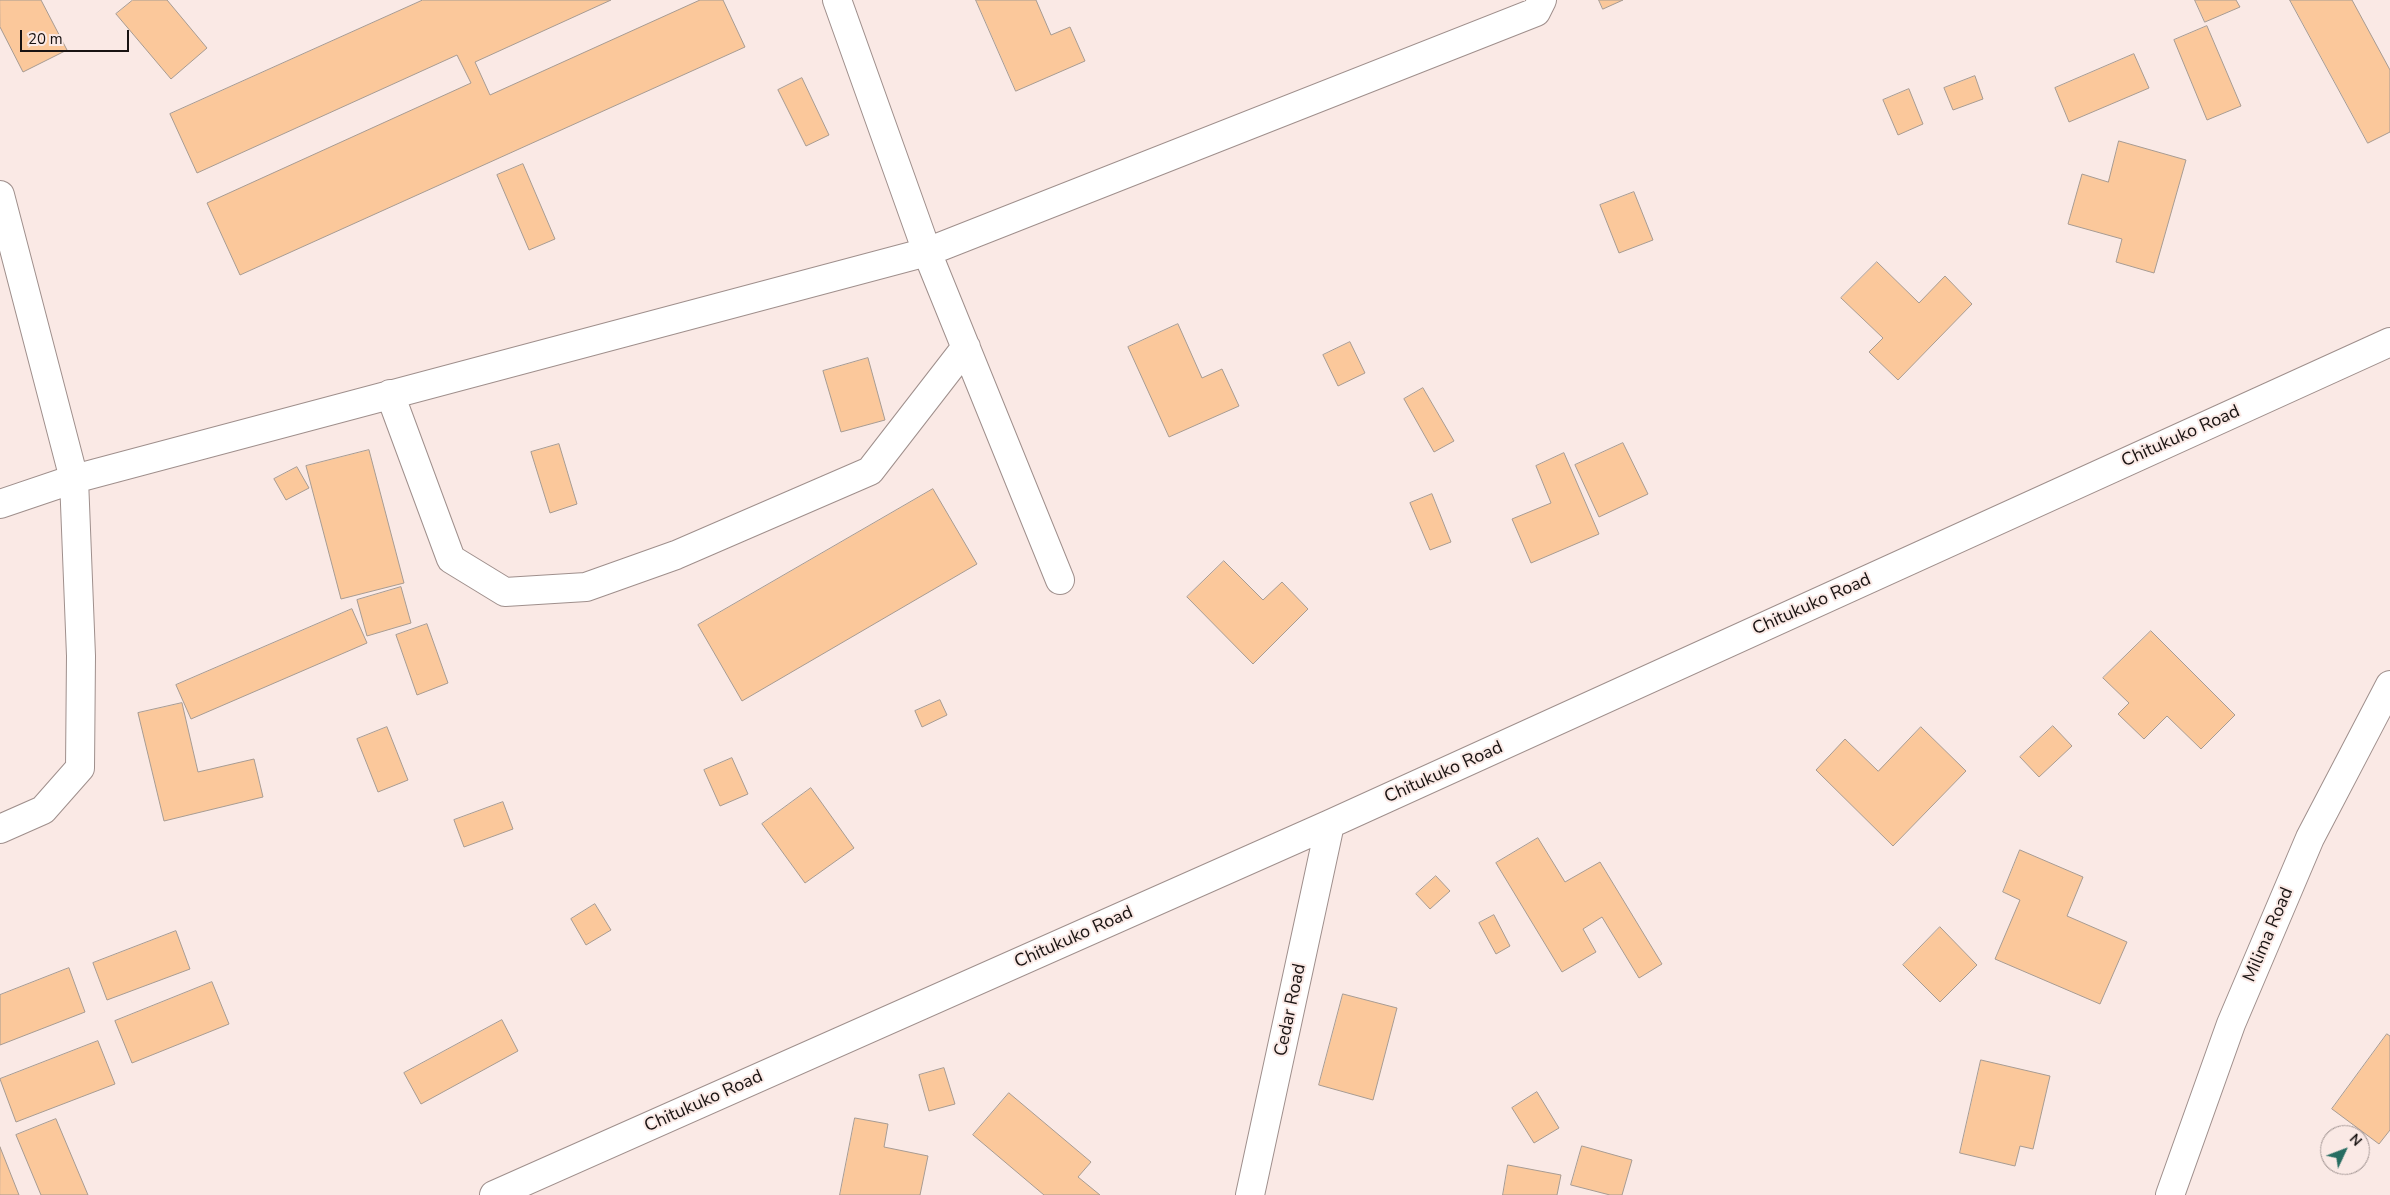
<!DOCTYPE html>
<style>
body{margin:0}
#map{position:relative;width:2390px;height:1195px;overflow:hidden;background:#fae9e5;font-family:"Nunito Sans",sans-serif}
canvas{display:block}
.north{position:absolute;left:2320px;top:1125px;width:50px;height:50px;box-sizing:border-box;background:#fae9e5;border:1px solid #a09391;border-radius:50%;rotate:47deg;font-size:14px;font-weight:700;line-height:20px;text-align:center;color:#191312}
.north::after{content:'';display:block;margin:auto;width:18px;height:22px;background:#276d62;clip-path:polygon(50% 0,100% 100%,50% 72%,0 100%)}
.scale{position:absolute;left:20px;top:30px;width:109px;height:22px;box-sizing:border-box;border:2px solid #191312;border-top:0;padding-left:6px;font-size:15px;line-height:18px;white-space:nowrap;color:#191312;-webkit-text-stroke:4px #fae9e5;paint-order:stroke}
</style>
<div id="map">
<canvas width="2390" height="1195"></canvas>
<div class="north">N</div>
<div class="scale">20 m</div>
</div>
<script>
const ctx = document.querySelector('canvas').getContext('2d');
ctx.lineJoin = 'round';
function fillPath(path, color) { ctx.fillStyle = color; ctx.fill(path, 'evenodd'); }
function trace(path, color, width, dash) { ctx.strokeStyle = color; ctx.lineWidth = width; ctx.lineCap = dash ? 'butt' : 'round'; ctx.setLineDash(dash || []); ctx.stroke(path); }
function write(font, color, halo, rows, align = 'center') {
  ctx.font = font + ' "Nunito Sans",sans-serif'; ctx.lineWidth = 4; ctx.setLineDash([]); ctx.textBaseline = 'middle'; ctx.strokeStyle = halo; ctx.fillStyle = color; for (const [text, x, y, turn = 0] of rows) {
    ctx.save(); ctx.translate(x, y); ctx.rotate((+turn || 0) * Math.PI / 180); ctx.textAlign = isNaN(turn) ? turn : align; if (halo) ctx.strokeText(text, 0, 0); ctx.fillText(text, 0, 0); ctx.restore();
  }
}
const building = new Path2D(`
 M 0,0 L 41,0 L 67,50 L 23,72 L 0,27 Z
 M 133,0 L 167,0 L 207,48 L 171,79 L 116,14 Z
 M 423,0 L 611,0 L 475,62 L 490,95 L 700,0 L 723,0 L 745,47 L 240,275 L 207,203 L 471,83 L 457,55 L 197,173 L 170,114 Z
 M 976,0 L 1036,0 L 1051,35 L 1070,27 L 1085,61 L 1016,91 Z
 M 1599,0 L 1623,0 L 1603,9 Z
 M 2195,0 L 2236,0 L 2240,7 L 2205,22 Z
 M 2290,0 L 2352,0 L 2390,70 L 2390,132 L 2368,143 Z
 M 2207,26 L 2241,106 L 2207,120 L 2174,40 Z
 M 2134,54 L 2149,88 L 2069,122 L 2055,88 Z
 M 1975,76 L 1983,99 L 1953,110 L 1944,88 Z
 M 802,78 L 829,135 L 806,146 L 778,90 Z
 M 1909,89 L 1923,124 L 1898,135 L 1883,100 Z
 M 2119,141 L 2186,160 L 2154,273 L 2116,262 L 2122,239 L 2068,224 L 2082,174 L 2108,182 Z
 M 523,164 L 555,239 L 529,250 L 497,175 Z
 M 1634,192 L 1653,240 L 1619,253 L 1600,205 Z
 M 1877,262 L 1919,303 L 1945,276 L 1972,304 L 1898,380 L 1869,352 L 1883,338 L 1841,298 Z
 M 1178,324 L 1202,378 L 1222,369 L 1239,406 L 1169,437 L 1128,347 Z
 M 1350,342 L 1365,373 L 1338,386 L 1323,355 Z
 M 868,358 L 885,420 L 841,432 L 823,371 Z
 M 1423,388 L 1454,441 L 1434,452 L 1404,399 Z
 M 1623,443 L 1648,494 L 1599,517 L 1575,465 Z
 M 559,444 L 577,504 L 550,513 L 531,452 Z
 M 369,450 L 404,583 L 341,599 L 306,466 Z
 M 1564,453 L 1599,534 L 1531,563 L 1512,519 L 1551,503 L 1536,466 Z
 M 297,467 L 309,488 L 286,500 L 274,479 Z
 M 933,489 L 977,564 L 742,701 L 698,625 Z
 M 1432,494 L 1451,542 L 1430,550 L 1410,503 Z
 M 1224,561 L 1263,600 L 1282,582 L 1308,609 L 1253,664 L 1187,597 Z
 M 401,587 L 411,623 L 367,636 L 357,600 Z
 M 352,609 L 367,643 L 191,719 L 176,685 Z
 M 427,624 L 448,683 L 417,695 L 396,635 Z
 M 2151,631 L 2235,715 L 2201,749 L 2167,716 L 2144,739 L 2118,714 L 2129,703 L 2103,678 Z
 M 940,700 L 947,715 L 922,727 L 915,711 Z
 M 182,703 L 198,772 L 254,759 L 263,797 L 164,821 L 138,713 Z
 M 2053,726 L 2072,746 L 2039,777 L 2020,757 Z
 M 387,727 L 408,780 L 378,792 L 357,739 Z
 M 1921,727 L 1966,771 L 1893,846 L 1816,770 L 1845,739 L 1878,771 Z
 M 732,758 L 748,794 L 720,806 L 704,770 Z
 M 811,788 L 854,848 L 805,883 L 762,824 Z
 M 503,802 L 513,829 L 464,847 L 454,820 Z
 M 1538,838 L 1565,882 L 1600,862 L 1662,964 L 1639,978 L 1602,917 L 1583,929 L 1596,952 L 1562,972 L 1496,863 Z
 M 2020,850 L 2083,877 L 2067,916 L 2127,942 L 2100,1004 L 1995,959 L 2020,900 L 2003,892 Z
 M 1436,876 L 1450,891 L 1430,909 L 1416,894 Z
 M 595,904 L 611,930 L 586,945 L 571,919 Z
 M 1494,915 L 1510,946 L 1496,954 L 1479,923 Z
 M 1940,927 L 1977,965 L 1940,1002 L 1903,965 Z
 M 176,931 L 190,969 L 107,1000 L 93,963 Z
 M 69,968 L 85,1012 L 0,1045 L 0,995 Z
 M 212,982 L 229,1024 L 132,1063 L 115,1021 Z
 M 1343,994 L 1397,1008 L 1373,1100 L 1319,1085 Z
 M 502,1020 L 518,1051 L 421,1104 L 404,1073 Z
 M 2387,1034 L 2390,1036 L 2390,1130 L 2379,1144 L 2332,1109 Z
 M 98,1041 L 115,1084 L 16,1122 L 0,1079 Z
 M 1981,1060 L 2050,1076 L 2033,1149 L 2020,1146 L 2015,1166 L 1960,1153 Z
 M 944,1068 L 955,1104 L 929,1111 L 919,1075 Z
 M 1537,1092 L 1559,1128 L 1534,1143 L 1512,1108 Z
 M 1009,1093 L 1091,1162 L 1078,1177 L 1100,1195 L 1044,1195 L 973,1135 Z
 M 855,1118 L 888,1124 L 884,1147 L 928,1156 L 920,1195 L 840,1195 Z
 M 56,1119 L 88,1195 L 41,1195 L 16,1135 Z
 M 1582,1146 L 1632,1160 L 1622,1195 L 1610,1195 L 1571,1185 Z
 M 0,1147 L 19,1195 L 0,1195 Z
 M 1508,1165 L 1561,1175 L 1557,1195 L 1503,1195 Z`);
const minor = new Path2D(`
 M 837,0 L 927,252 L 1060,580
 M 0,195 L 74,479 L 81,656 L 80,768 L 43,810 L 0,829
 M 390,394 L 451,559 L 505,592 L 586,587 L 676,555 L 870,471 L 966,347
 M 0,504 L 74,479 L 927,252 L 1536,12 L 1542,0
 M 494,1195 L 1330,824 L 2390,342
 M 1250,1195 L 1330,824
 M 2170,1195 L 2231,1024 L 2310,838 L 2390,685`);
const streetNames = [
 ["Chitukuko Road",2181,437,-24],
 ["Chitukuko Road",1812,605,-24],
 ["Chitukuko Road",1444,773,-24],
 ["Milima Road",2269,935,-67],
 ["Chitukuko Road",1074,938,-24],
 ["Cedar Road",1291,1010,-78],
 ["Chitukuko Road",704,1102,-24]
];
fillPath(building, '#fbc89b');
trace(building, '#a79b92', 1);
trace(minor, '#9f8f8c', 30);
trace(minor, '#fff', 28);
write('18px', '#191312', '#fae9e5', streetNames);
</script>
